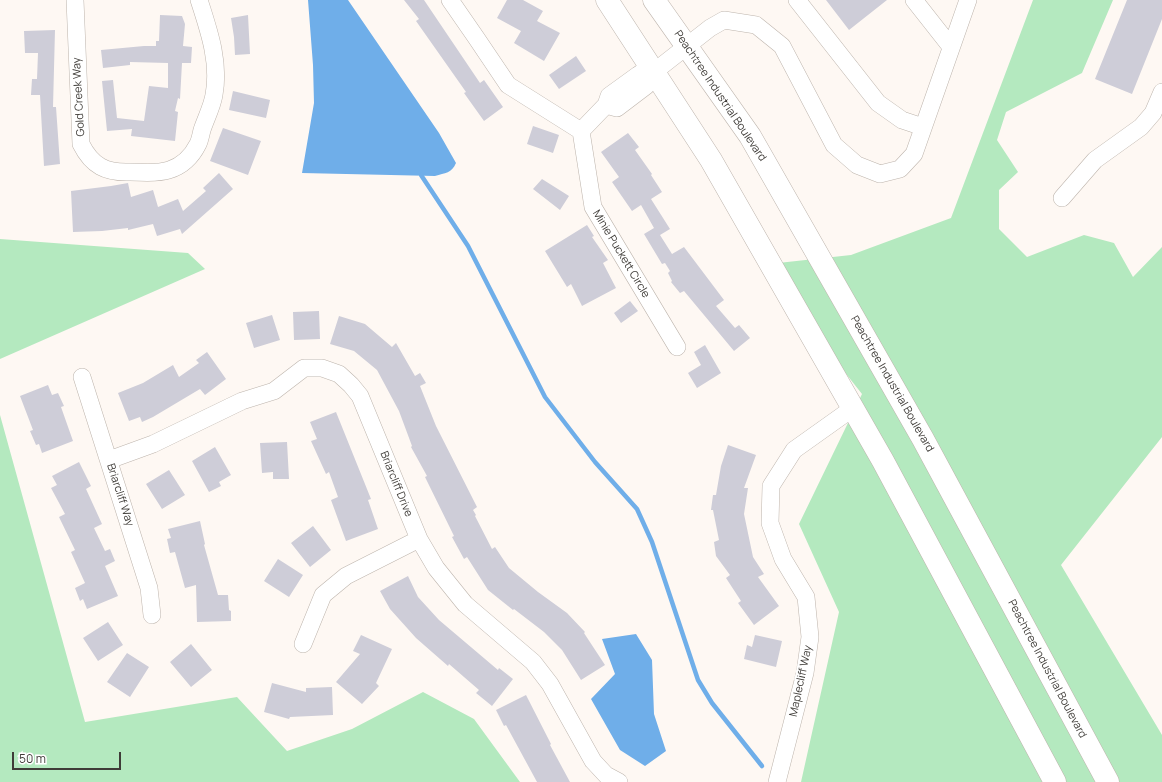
<!DOCTYPE html>
<style>
body{margin:0}
#map{position:relative;width:1162px;height:782px;overflow:hidden;background:#fef8f3;font-family:Manrope,sans-serif}
canvas{display:block}
.scale{position:absolute;left:12px;top:752px;width:109px;height:18px;box-sizing:border-box;border:2px solid #3f3c38;border-top:0;padding-left:5px;font-size:12px;line-height:14px;white-space:nowrap;color:#3f3c38;-webkit-text-stroke:3px #fff;paint-order:stroke}
</style>
<div id="map">
<canvas width="1162" height="782"></canvas>
<div class="scale">50 m</div>
</div>
<script>
const ctx = document.querySelector('canvas').getContext('2d');
ctx.lineJoin = 'round';
function fillPath(path, color) { ctx.fillStyle = color; ctx.fill(path, 'evenodd'); }
function trace(path, color, width, dash) { ctx.strokeStyle = color; ctx.lineWidth = width; ctx.lineCap = dash ? 'butt' : 'round'; ctx.setLineDash(dash || []); ctx.stroke(path); }
function write(font, color, halo, rows, align = 'center') {
  ctx.font = font + ' Manrope,sans-serif'; ctx.lineWidth = 4; ctx.setLineDash([]); ctx.textBaseline = 'middle'; ctx.strokeStyle = halo; ctx.fillStyle = color; for (const [text, x, y, turn = 0] of rows) {
    ctx.save(); ctx.translate(x, y); ctx.rotate((+turn || 0) * Math.PI / 180); ctx.textAlign = isNaN(turn) ? turn : align; if (halo) ctx.strokeText(text, 0, 0); ctx.fillText(text, 0, 0); ctx.restore();
  }
}
const green = new Path2D(`
 M 1033,0 L 1113,0 L 1082,73 L 1006,112 L 997,140 L 1018,172 L 999,190 L 999,229 L 1027,257 L 1084,235 L 1114,243 L 1133,277 L 1162,247 L 1162,437 L 1061,565 L 1162,735 L 1162,782 L 801,782 L 839,612 L 799,524 L 862,394 L 760,265 L 851,255 L 951,218 Z
 M 0,239 L 188,253 L 205,269 L 0,359 Z
 M 0,415 L 85,722 L 237,697 L 287,751 L 352,729 L 423,692 L 474,719 L 520,782 L 0,782 Z`);
const water = new Path2D(`
 M 308,0 L 348,0 L 439,133 L 456,163 C 452,173 445,173 435,176 L 302,173 L 314,103 L 313,65 Z
 M 636,634 L 652,660 L 654,714 L 666,751 L 645,766 L 620,750 L 591,699 L 615,674 L 602,639 Z`);
const stream = new Path2D(`
 M 421,175 L 468,246 L 545,397 L 595,462 L 637,509 L 652,542 L 698,680 L 712,703 L 762,766`);
const building = new Path2D(`
 M 404,0 L 424,0 L 480,83 L 484,80 L 503,107 L 484,121 L 464,93 L 466,92 L 416,21 L 419,19 Z
 M 507,0 L 523,0 L 543,11 L 537,21 L 560,33 L 544,61 L 514,43 L 521,31 L 497,18 Z
 M 826,0 L 887,0 L 849,30 Z
 M 1127,0 L 1162,0 L 1162,19 L 1132,94 L 1095,79 Z
 M 160,15 L 182,16 L 185,24 L 183,46 L 192,47 L 191,63 L 182,63 L 180,99 L 178,98 L 175,111 L 178,112 L 175,141 L 131,136 L 132,129 L 107,131 L 102,81 L 113,80 L 117,118 L 144,121 L 149,86 L 168,88 L 168,63 L 130,62 L 130,65 L 103,68 L 101,50 L 144,46 L 156,46 L 156,41 L 159,41 Z
 M 248,15 L 250,54 L 235,55 L 234,37 L 231,18 Z
 M 55,30 L 53,107 L 56,107 L 60,164 L 44,166 L 40,95 L 31,95 L 32,79 L 37,79 L 38,53 L 25,53 L 24,31 Z
 M 576,56 L 586,71 L 559,89 L 549,75 Z
 M 233,91 L 270,100 L 266,118 L 229,110 Z
 M 533,126 L 559,135 L 553,153 L 527,144 Z
 M 223,128 L 261,141 L 248,175 L 210,161 Z
 M 628,133 L 639,147 L 635,150 L 652,174 L 651,175 L 662,192 L 651,199 L 670,229 L 660,235 L 672,254 L 684,247 L 724,300 L 716,306 L 735,328 L 739,325 L 750,338 L 734,351 L 684,291 L 680,293 L 671,282 L 672,281 L 668,273 L 670,271 L 665,263 L 662,264 L 644,234 L 654,228 L 641,205 L 632,211 L 612,182 L 619,177 L 601,152 Z
 M 219,173 L 233,189 L 182,234 L 180,229 L 157,236 L 153,224 L 128,230 L 128,228 L 102,231 L 73,232 L 71,191 L 111,186 L 128,183 L 131,197 L 153,190 L 158,207 L 178,199 L 183,211 L 206,191 L 203,188 Z
 M 542,179 L 569,196 L 560,210 L 533,189 Z
 M 587,225 L 594,236 L 592,237 L 608,260 L 603,263 L 616,288 L 582,306 L 571,284 L 567,287 L 545,251 Z
 M 630,301 L 638,311 L 621,323 L 614,313 Z
 M 319,311 L 320,339 L 294,340 L 293,312 Z
 M 272,315 L 280,340 L 254,348 L 246,323 Z
 M 339,316 L 365,324 L 392,347 L 396,343 L 415,376 L 420,373 L 426,383 L 420,386 L 436,426 L 477,507 L 473,510 L 476,515 L 475,516 L 492,549 L 495,547 L 509,568 L 538,592 L 567,613 L 585,632 L 584,633 L 605,665 L 581,680 L 562,650 L 544,632 L 514,609 L 513,610 L 488,590 L 467,557 L 464,559 L 452,537 L 454,536 L 425,477 L 427,476 L 411,447 L 412,446 L 399,411 L 377,370 L 354,351 L 330,344 Z
 M 705,345 L 721,373 L 697,388 L 688,373 L 701,365 L 694,352 Z
 M 207,352 L 226,379 L 205,395 L 200,389 L 153,417 L 142,422 L 140,417 L 129,421 L 118,393 L 143,383 L 173,365 L 179,377 L 199,363 L 196,360 Z
 M 48,385 L 52,395 L 58,393 L 64,406 L 61,407 L 73,441 L 42,453 L 39,444 L 36,445 L 30,431 L 33,430 L 20,396 Z
 M 336,412 L 371,499 L 368,500 L 378,529 L 346,541 L 331,500 L 338,497 L 329,472 L 326,474 L 311,441 L 317,439 L 310,422 Z
 M 287,442 L 289,479 L 273,479 L 273,472 L 262,473 L 260,443 Z
 M 728,445 L 756,455 L 744,488 L 748,488 L 744,514 L 753,557 L 764,574 L 758,577 L 779,606 L 754,625 L 738,603 L 741,601 L 726,578 L 730,575 L 716,556 L 714,542 L 719,540 L 713,510 L 711,510 L 713,495 L 716,495 L 721,466 Z
 M 215,447 L 231,475 L 219,482 L 221,486 L 209,492 L 192,461 Z
 M 79,462 L 91,486 L 86,489 L 102,524 L 94,528 L 105,551 L 110,549 L 115,561 L 105,566 L 118,596 L 87,609 L 83,599 L 80,601 L 75,588 L 85,583 L 71,552 L 75,550 L 59,517 L 65,514 L 51,488 L 57,485 L 52,476 Z
 M 169,470 L 185,495 L 162,509 L 146,484 Z
 M 200,521 L 205,544 L 204,545 L 218,595 L 228,595 L 229,610 L 231,611 L 231,621 L 197,622 L 196,585 L 185,588 L 175,552 L 170,553 L 167,539 L 171,538 L 168,529 Z
 M 313,526 L 331,550 L 310,567 L 291,543 Z
 M 278,559 L 303,575 L 289,597 L 264,581 Z
 M 408,576 L 418,597 L 439,620 L 498,670 L 499,668 L 513,679 L 492,706 L 476,693 L 479,690 L 449,664 L 448,666 L 416,638 L 390,609 L 380,591 Z
 M 108,622 L 123,645 L 98,661 L 83,638 Z
 M 361,635 L 392,649 L 376,683 L 379,686 L 362,704 L 336,682 L 360,654 L 353,651 Z
 M 755,635 L 782,641 L 776,667 L 744,659 L 747,645 L 752,647 Z
 M 191,644 L 212,670 L 191,687 L 170,662 Z
 M 127,653 L 149,667 L 130,697 L 107,682 Z
 M 272,683 L 306,692 L 306,688 L 332,687 L 333,715 L 290,717 L 289,719 L 264,712 Z
 M 526,695 L 551,744 L 550,745 L 570,782 L 537,782 L 506,725 L 504,726 L 496,710 Z`);
const street = new Path2D(`
 M 75,0 L 81,144 C 92,166 106,173 130,172 C 143,172 157,174 169,170 C 182,166 192,156 198,144 C 200,140 201,134 202,130 C 206,118 212,107 214,95 C 220,62 209,31 199,0
 M 450,0 L 477,39 L 508,85 L 581,131
 M 797,0 L 878,103 L 902,120 L 923,127
 M 914,0 L 951,47
 M 606,105 L 617,108 L 646,86 L 649,82 L 650,75
 M 581,131 L 606,105 L 609,96 L 638,75 L 641,73 L 650,75 L 710,28 L 724,20 L 756,25 L 782,46 L 834,145 L 857,165 L 880,174 L 900,169 L 914,154 L 968,0
 M 581,131 L 593,207 L 677,347
 M 1062,198 L 1095,160 L 1141,127 L 1153,113 L 1162,92
 M 82,377 L 149,588 L 152,615
 M 109,460 L 153,444 L 242,401 L 274,391 L 304,368 L 322,368 L 339,374 L 351,385 L 360,396 L 419,539 L 436,568 L 465,604 L 533,662 L 550,684 L 593,761 L 606,775 L 619,782
 M 303,644 L 323,595 L 346,576 L 419,539
 M 777,782 L 805,673 L 810,637 L 806,597 L 783,559 L 770,523 L 771,486 L 794,450 L 853,408`);
const primary = new Path2D(`
 M 607,0 L 711,160 L 883,461 L 1055,782
 M 654,0 L 750,136 L 923,439 L 1108,782`);
const streetNames = [
 ["Peachtree Industrial Boulevard",720,96,56],
 ["Gold Creek Way",79,97,-93],
 ["Minie Puckett Circle",621,254,59],
 ["Peachtree Industrial Boulevard",892,384,60],
 ["Briarcliff Drive",396,484,68],
 ["Briarcliff Way",120,495,72],
 ["Peachtree Industrial Boulevard",1047,669,62],
 ["Maplecliff Way",801,681,-78]
];
fillPath(green, '#b4e9bf');
fillPath(water, '#6faee9');
trace(stream, '#6faee9', 4.5);
fillPath(building, '#cecdd8');
trace(street, '#bdb4ac', 18);
trace(primary, '#bdb4ac', 23);
trace(street, '#fff', 17);
trace(primary, '#fff', 22);
write('11px', '#3f3c38', '#fff', streetNames);
</script>
